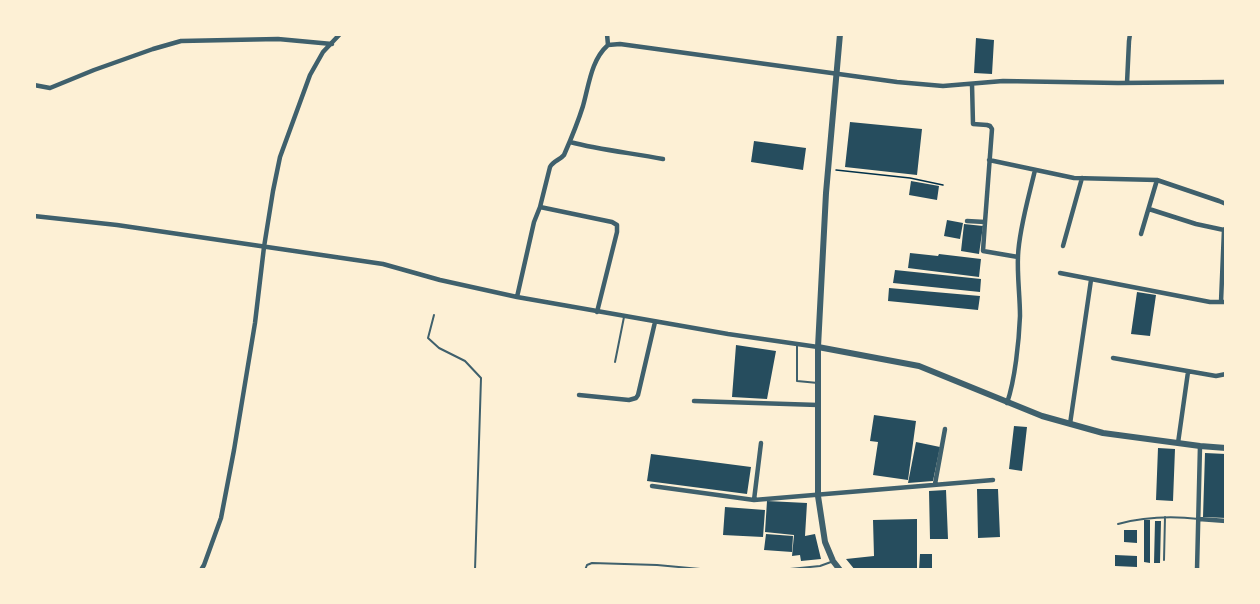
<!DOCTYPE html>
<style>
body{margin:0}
#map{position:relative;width:1260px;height:604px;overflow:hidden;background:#fdf0d5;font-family:Mulish,sans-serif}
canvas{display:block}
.frame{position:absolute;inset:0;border:36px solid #fdf0d5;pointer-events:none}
</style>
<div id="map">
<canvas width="1260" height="604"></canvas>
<div class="frame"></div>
</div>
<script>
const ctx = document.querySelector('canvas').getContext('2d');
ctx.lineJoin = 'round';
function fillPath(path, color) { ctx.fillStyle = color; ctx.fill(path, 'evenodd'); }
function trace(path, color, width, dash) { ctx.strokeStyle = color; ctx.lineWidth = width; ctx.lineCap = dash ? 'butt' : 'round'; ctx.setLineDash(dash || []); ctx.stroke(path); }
const building = new Path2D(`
 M 976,38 L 994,40 L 992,74 L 974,73 Z
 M 850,122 L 922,129 L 917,175 L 845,167 Z
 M 754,141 L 806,148 L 803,170 L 751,162 Z
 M 911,181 L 939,186 L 937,200 L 909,195 Z
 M 947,220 L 963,223 L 960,239 L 944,236 Z
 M 964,224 L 983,226 L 979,254 L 961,251 Z
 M 910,253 L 938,256 L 939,254 L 981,259 L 979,277 L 908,268 Z
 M 895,270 L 981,279 L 980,292 L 893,283 Z
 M 889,288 L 980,296 L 978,310 L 888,301 Z
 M 1137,292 L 1156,295 L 1150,336 L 1131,334 Z
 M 736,345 L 776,351 L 767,399 L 732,397 Z
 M 874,415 L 916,421 L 908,480 L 873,475 L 878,442 L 870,441 Z
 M 1014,426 L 1027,427 L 1022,471 L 1009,469 Z
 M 916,442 L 940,447 L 933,481 L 908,483 Z
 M 1158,448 L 1175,449 L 1173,501 L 1156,500 Z
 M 1205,453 L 1226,454 L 1226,518 L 1203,517 Z
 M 651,454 L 751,467 L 747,494 L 647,481 Z
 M 977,489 L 998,489 L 1000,537 L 978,538 Z
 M 946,490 L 948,539 L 930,539 L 929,491 Z
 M 767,501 L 807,503 L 805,536 L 815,534 L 821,559 L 801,561 L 800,555 L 792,556 L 794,535 L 765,532 Z
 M 725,507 L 765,510 L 763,537 L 723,535 Z
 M 917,519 L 917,568 L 855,570 L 846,559 L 874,556 L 873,520 Z
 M 1144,520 L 1150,520 L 1150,563 L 1144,562 Z
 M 1155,521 L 1161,521 L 1160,563 L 1154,563 Z
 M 1124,530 L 1137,530 L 1137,543 L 1124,542 Z
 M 766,534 L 793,536 L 792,552 L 764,550 Z
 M 920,554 L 932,554 L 932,570 L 919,570 Z
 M 1115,555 L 1137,556 L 1137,567 L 1115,566 Z`);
const path = new Path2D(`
 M 836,170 L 910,178 L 943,185`);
const service = new Path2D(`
 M 434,315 L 428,338 L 439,348 L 465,361 L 481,378 L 475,570
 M 797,345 L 797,381 L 818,383
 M 615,362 L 624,317
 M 1118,524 C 1144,517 1172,516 1199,519
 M 1164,560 L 1165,517
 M 585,570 L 587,565 L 592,563 L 657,565 L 711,570
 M 780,570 L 820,566 L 831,562`);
const minor = new Path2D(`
 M 607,34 L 608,45
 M 1127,83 L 1129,41 L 1130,34
 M 972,84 L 973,124 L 987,125 L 990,126 L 992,129 L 985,222
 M 34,85 L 50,88 L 94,70 L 153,49 L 181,41 L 278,39 L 332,44
 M 570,142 C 600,150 632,153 663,159
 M 989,160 L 1074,178 L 1157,180 L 1219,201 L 1226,204
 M 540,207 L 612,222 L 617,225 L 617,232 L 597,312
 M 1149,209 L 1196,224 L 1224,230 L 1226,228
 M 34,216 L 117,225 L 383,264 L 440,280 L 517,297 L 728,334 L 818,347
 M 967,221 L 985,222 L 983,251 L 1018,257
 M 1141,234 L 1157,180
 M 1063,246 L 1082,178
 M 1060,273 L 1210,302 L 1226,302
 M 517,297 L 534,222 L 540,207 L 550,167 C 553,161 560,160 564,155 C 571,139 578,122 583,106 C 589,85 591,60 608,45 L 620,44 L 897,82 L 943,86 L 1003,81 L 1118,83 L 1226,82
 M 1221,302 L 1224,230
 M 1113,358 L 1216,376 L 1226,374
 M 579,395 L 629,400 L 636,398 L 638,395 L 655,322
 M 694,401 L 818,405
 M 1007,403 C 1015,380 1019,341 1020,316 C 1020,296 1017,276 1018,256 C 1019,229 1029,196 1035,170
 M 1070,424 L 1091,280
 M 1178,443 L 1188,372
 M 935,484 L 945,429
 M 652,486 L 754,500 L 993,480
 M 754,500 L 761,443
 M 1199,519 L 1226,521
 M 201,570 L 204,565 L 221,518 L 234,450 L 255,323 L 264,247 L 273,191 L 280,157 L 310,75 L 323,52 L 340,34
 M 1197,570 L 1200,446`);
const tertiary = new Path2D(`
 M 840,34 L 826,193 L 818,347 L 818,496 L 825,542 L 833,561 L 840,570
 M 818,347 L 919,366 L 1042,416 L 1103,433 L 1200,446 L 1226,448`);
fillPath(building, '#264d5e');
trace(path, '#003049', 1.5);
trace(service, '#3f606c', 2);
trace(minor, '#3f606c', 4.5);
trace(tertiary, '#3f606c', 6);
</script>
